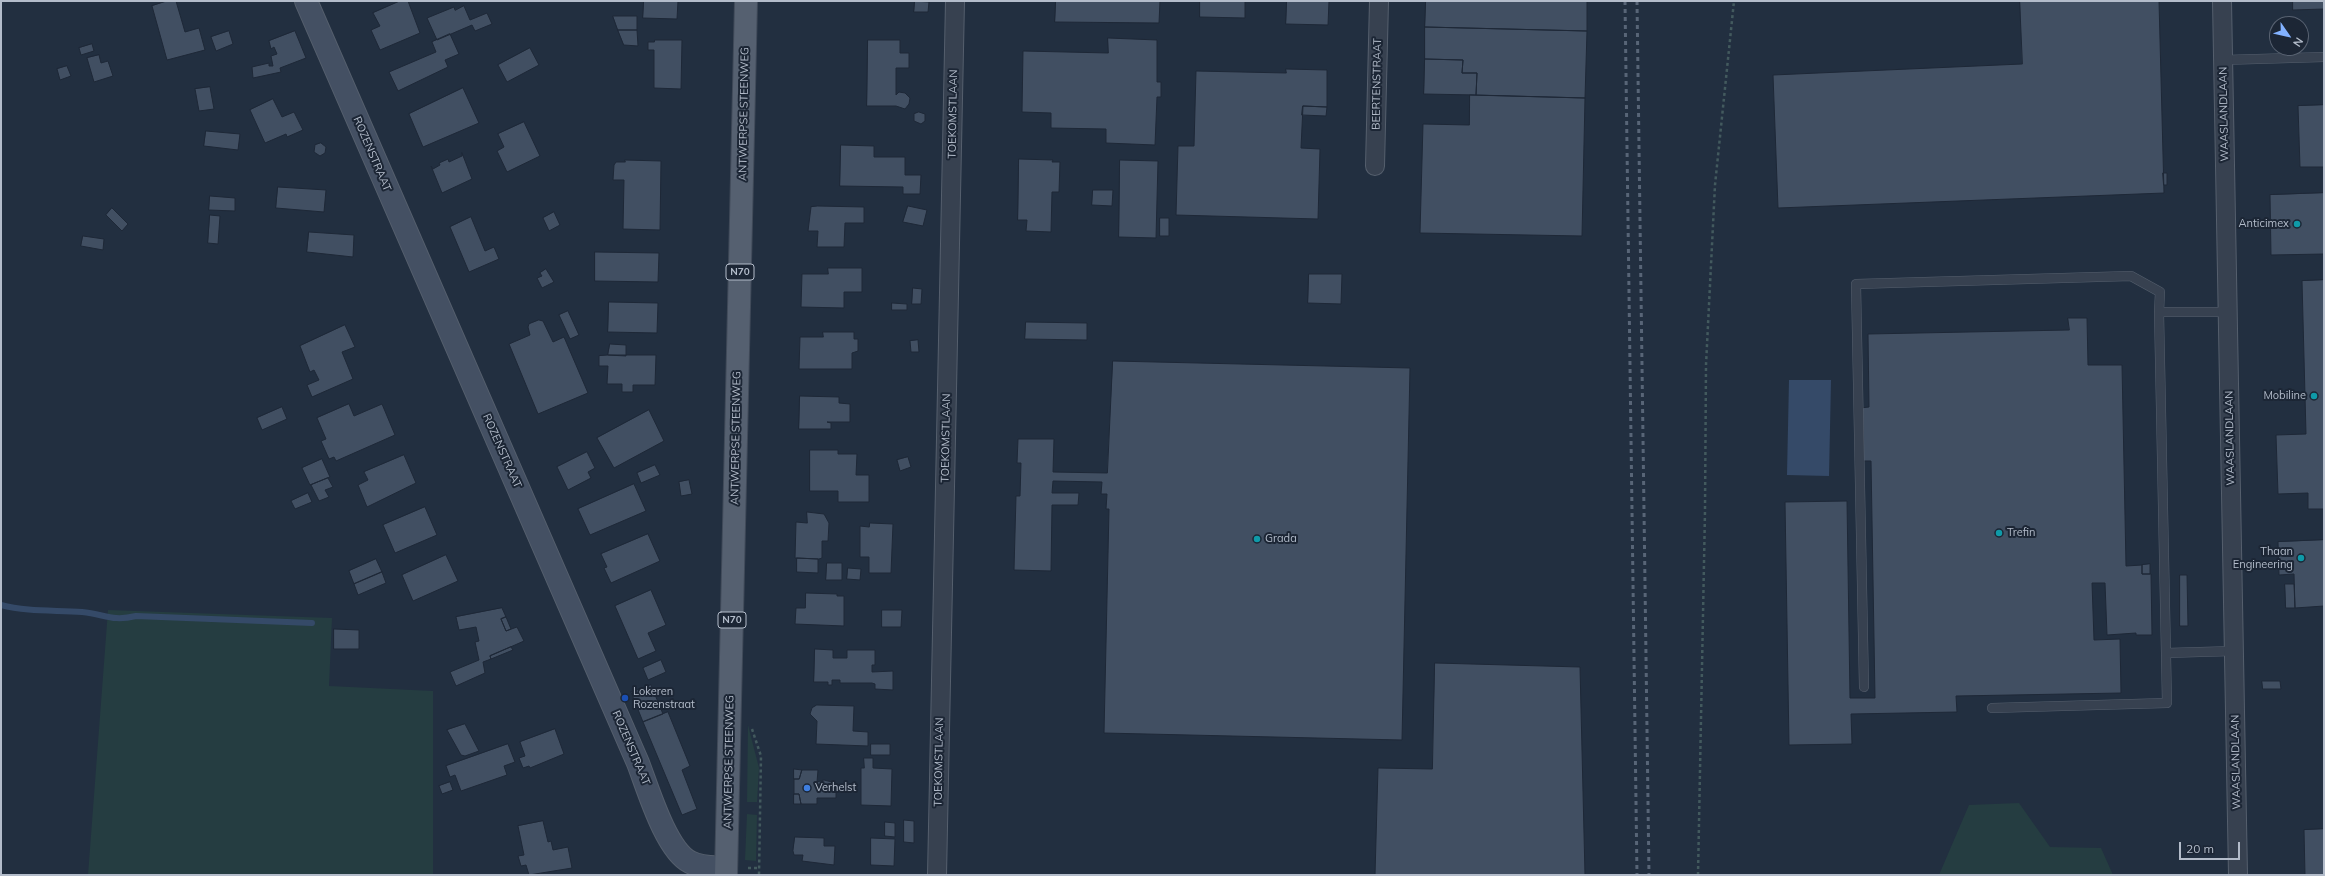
<!DOCTYPE html>
<style>
body{margin:0}
#map{position:relative;width:2325px;height:876px;overflow:hidden;background:#222f40;font-family:Mulish,sans-serif}
canvas{display:block}
.frame{position:absolute;inset:0;border:2px solid #b3bcca;pointer-events:none}
.north{position:absolute;left:2269px;top:16px;width:40px;height:40px;box-sizing:border-box;background:#1c2635;border:1px solid #586271;border-radius:50%;rotate:124deg;font-size:11px;font-weight:700;line-height:16px;text-align:center;color:#b3bcca}
.north::after{content:'';display:block;margin:auto;width:14px;height:18px;background:#83b2ff;clip-path:polygon(50% 0,100% 100%,50% 72%,0 100%)}
.scale{position:absolute;left:2179px;top:842px;width:61px;height:18px;box-sizing:border-box;border:2px solid #b3bcca;border-top:0;padding-left:5px;font-size:12px;line-height:14px;white-space:nowrap;color:#b3bcca;-webkit-text-stroke:3px #1c2635;paint-order:stroke}
</style>
<div id="map">
<canvas width="2325" height="876"></canvas>
<div class="frame"></div>
<div class="north">N</div>
<div class="scale">20 m</div>
</div>
<script>
const ctx = document.querySelector('canvas').getContext('2d');
ctx.lineJoin = 'round';
function fillPath(path, color) { ctx.fillStyle = color; ctx.fill(path, 'evenodd'); }
function trace(path, color, width, dash) { ctx.strokeStyle = color; ctx.lineWidth = width; ctx.lineCap = dash ? 'butt' : 'round'; ctx.setLineDash(dash || []); ctx.stroke(path); }
function write(font, color, halo, rows, align = 'center') {
  ctx.font = font + ' Mulish,sans-serif'; ctx.lineWidth = 4; ctx.setLineDash([]); ctx.textBaseline = 'middle'; ctx.strokeStyle = halo; ctx.fillStyle = color; for (const [text, x, y, turn = 0] of rows) {
    ctx.save(); ctx.translate(x, y); ctx.rotate((+turn || 0) * Math.PI / 180); ctx.textAlign = isNaN(turn) ? turn : align; if (halo) ctx.strokeText(text, 0, 0); ctx.fillText(text, 0, 0); ctx.restore();
  }
}
const green = new Path2D(`
 M 108,610 L 332,618 L 329,686 L 433,691 L 433,875 L 88,875 Z
 M 748,725 L 759,768 L 757,802 L 747,802 Z
 M 2019,803 L 2050,847 L 2101,848 L 2113,875 L 1939,875 L 1969,805 Z
 M 747,814 L 757,815 L 756,861 L 745,860 Z`);
const water = new Path2D(`
 M 1789,380 L 1831,380 L 1829,476 L 1787,475 Z`);
const stream = new Path2D(`
 M 1,605 C 27,612 55,610 82,612 C 105,614 111,622 136,616 L 312,623`);
const building = new Path2D(`
 M 167,1 L 176,1 L 185,32 L 199,28 L 205,50 L 167,60 L 152,6 Z
 M 400,1 L 408,1 L 420,33 L 380,50 L 371,30 L 380,26 L 373,13 Z
 M 644,1 L 678,1 L 677,19 L 643,18 Z
 M 915,1 L 929,2 L 928,12 L 914,12 Z
 M 1056,1 L 1160,1 L 1159,23 L 1055,22 Z
 M 1200,1 L 1245,1 L 1245,18 L 1200,17 Z
 M 1287,1 L 1329,1 L 1328,25 L 1286,24 Z
 M 1426,1 L 1587,1 L 1587,31 L 1425,27 Z
 M 2020,1 L 2159,1 L 2164,193 L 1778,208 L 1773,75 L 2022,64 Z
 M 2293,1 L 2324,1 L 2324,9 L 2293,10 Z
 M 464,6 L 470,20 L 487,13 L 492,24 L 475,31 L 472,25 L 437,40 L 427,18 L 454,7 L 455,10 Z
 M 613,16 L 637,16 L 637,30 L 618,30 Z
 M 1425,27 L 1587,31 L 1585,98 L 1476,95 L 1477,73 L 1462,73 L 1463,60 L 1425,59 Z
 M 618,30 L 637,30 L 638,46 L 624,45 Z
 M 229,31 L 233,44 L 216,51 L 211,37 Z
 M 295,31 L 306,58 L 280,68 L 281,72 L 253,78 L 252,67 L 269,63 L 269,66 L 273,66 L 271,56 L 277,54 L 274,47 L 271,49 L 269,41 Z
 M 450,34 L 459,54 L 445,60 L 448,67 L 398,91 L 389,72 L 436,52 L 432,42 Z
 M 1108,38 L 1157,40 L 1157,82 L 1161,82 L 1161,97 L 1157,97 L 1155,145 L 1106,143 L 1106,129 L 1051,128 L 1051,113 L 1022,112 L 1023,51 L 1108,53 Z
 M 655,40 L 682,40 L 681,89 L 654,88 L 654,50 L 648,50 L 648,42 L 654,42 Z
 M 868,40 L 900,40 L 900,53 L 909,53 L 909,68 L 896,68 L 896,95 L 899,92 L 905,93 L 910,98 L 909,104 L 905,109 L 896,106 L 867,106 Z
 M 92,44 L 94,51 L 81,55 L 79,48 Z
 M 530,48 L 539,65 L 507,82 L 498,65 Z
 M 99,55 L 101,63 L 108,61 L 113,76 L 94,82 L 87,58 Z
 M 1425,59 L 1463,60 L 1462,73 L 1477,73 L 1476,95 L 1424,94 Z
 M 67,66 L 71,76 L 60,80 L 57,69 Z
 M 1286,69 L 1327,70 L 1327,107 L 1303,106 L 1301,148 L 1320,149 L 1318,219 L 1176,215 L 1178,146 L 1194,146 L 1196,71 L 1286,73 Z
 M 210,87 L 214,109 L 199,111 L 195,89 Z
 M 463,88 L 479,123 L 423,147 L 409,114 Z
 M 1470,95 L 1585,98 L 1582,236 L 1420,233 L 1423,124 L 1469,125 Z
 M 273,99 L 282,117 L 294,112 L 303,130 L 287,137 L 286,134 L 265,143 L 250,110 Z
 M 2324,105 L 2324,167 L 2300,167 L 2298,106 Z
 M 1303,106 L 1327,107 L 1326,116 L 1302,115 Z
 M 919,112 L 925,114 L 925,121 L 921,124 L 914,121 L 914,114 Z
 M 524,122 L 540,156 L 507,172 L 497,151 L 504,147 L 498,134 Z
 M 206,131 L 240,134 L 238,150 L 204,146 Z
 M 321,143 L 326,147 L 325,153 L 320,156 L 314,152 L 315,145 Z
 M 841,145 L 874,146 L 874,157 L 905,157 L 905,175 L 921,175 L 920,194 L 903,194 L 903,187 L 840,186 Z
 M 462,153 L 472,179 L 442,193 L 431,166 L 433,169 L 440,165 L 439,163 L 448,159 L 449,162 L 462,156 Z
 M 1019,159 L 1053,160 L 1052,162 L 1060,162 L 1059,192 L 1052,192 L 1051,232 L 1026,231 L 1027,220 L 1018,220 Z
 M 625,160 L 661,161 L 660,230 L 623,229 L 624,180 L 613,180 L 614,165 L 616,162 L 625,162 Z
 M 1120,160 L 1158,161 L 1156,238 L 1119,237 Z
 M 2163,173 L 2167,173 L 2167,185 L 2164,185 Z
 M 278,187 L 326,190 L 324,212 L 276,208 Z
 M 1093,190 L 1113,190 L 1112,206 L 1092,205 Z
 M 2324,193 L 2324,254 L 2271,255 L 2270,195 Z
 M 210,196 L 235,198 L 235,211 L 209,210 Z
 M 818,206 L 864,207 L 864,223 L 845,223 L 844,247 L 817,247 L 818,231 L 808,231 L 811,207 Z
 M 908,206 L 927,210 L 923,226 L 903,222 Z
 M 112,208 L 128,224 L 122,231 L 106,215 Z
 M 554,212 L 560,225 L 549,231 L 543,218 Z
 M 210,215 L 220,216 L 218,244 L 208,243 Z
 M 471,217 L 485,251 L 494,247 L 499,259 L 469,272 L 450,227 Z
 M 1160,218 L 1169,218 L 1169,236 L 1160,236 Z
 M 309,232 L 354,235 L 353,257 L 307,252 Z
 M 83,236 L 104,239 L 103,250 L 81,246 Z
 M 595,252 L 659,253 L 658,282 L 595,281 Z
 M 828,268 L 862,268 L 862,292 L 844,292 L 844,308 L 801,307 L 802,274 L 828,274 Z
 M 546,269 L 554,282 L 542,288 L 537,278 L 542,276 L 540,273 Z
 M 1309,274 L 1342,274 L 1341,304 L 1308,303 Z
 M 2324,280 L 2324,509 L 2308,509 L 2308,493 L 2278,494 L 2276,435 L 2306,434 L 2302,281 Z
 M 913,288 L 922,289 L 921,304 L 912,304 Z
 M 609,302 L 658,303 L 657,333 L 608,332 Z
 M 892,303 L 907,304 L 907,310 L 892,310 Z
 M 568,311 L 579,335 L 570,339 L 559,315 Z
 M 2068,318 L 2087,318 L 2088,365 L 2122,365 L 2126,566 L 2142,565 L 2142,574 L 2151,574 L 2152,635 L 2136,635 L 2136,633 L 2107,635 L 2105,583 L 2092,583 L 2094,640 L 2120,639 L 2121,693 L 1956,696 L 1957,712 L 1851,714 L 1852,744 L 1789,745 L 1785,502 L 1847,501 L 1850,698 L 1875,698 L 1871,461 L 1860,461 L 1860,408 L 1869,407 L 1868,334 L 2069,330 Z
 M 539,320 L 543,321 L 553,342 L 564,337 L 588,393 L 538,414 L 509,344 L 530,335 L 528,327 L 529,324 Z
 M 1026,322 L 1087,323 L 1087,340 L 1025,339 Z
 M 345,325 L 355,347 L 342,352 L 353,379 L 312,397 L 307,385 L 319,380 L 314,370 L 310,372 L 300,346 Z
 M 823,332 L 854,332 L 854,339 L 858,339 L 858,351 L 852,353 L 852,369 L 799,369 L 800,337 L 823,337 Z
 M 918,340 L 919,352 L 911,352 L 910,341 Z
 M 610,344 L 626,345 L 626,356 L 608,355 Z
 M 608,355 L 656,355 L 655,385 L 633,385 L 633,392 L 622,392 L 622,384 L 607,384 L 608,366 L 599,366 L 599,356 Z
 M 1113,361 L 1410,368 L 1402,740 L 1104,733 L 1109,509 L 1106,509 L 1107,494 L 1101,494 L 1102,482 L 1053,481 L 1052,493 L 1079,493 L 1078,505 L 1052,505 L 1051,571 L 1014,570 L 1016,496 L 1020,496 L 1021,463 L 1017,463 L 1018,439 L 1054,439 L 1053,472 L 1107,473 Z
 M 800,396 L 839,397 L 839,403 L 850,404 L 850,422 L 827,422 L 831,423 L 831,429 L 799,429 Z
 M 349,404 L 354,416 L 382,404 L 395,435 L 336,461 L 334,457 L 329,459 L 321,441 L 326,439 L 317,418 Z
 M 282,407 L 287,419 L 262,430 L 257,418 Z
 M 649,410 L 664,441 L 614,468 L 597,438 Z
 M 810,450 L 838,450 L 838,454 L 857,454 L 856,475 L 869,475 L 869,502 L 838,502 L 838,491 L 810,491 Z
 M 587,452 L 595,468 L 588,472 L 591,478 L 568,490 L 557,467 Z
 M 404,455 L 416,483 L 367,507 L 358,485 L 368,480 L 364,472 Z
 M 908,457 L 911,467 L 900,471 L 897,460 Z
 M 322,459 L 330,477 L 310,485 L 302,468 Z
 M 655,465 L 660,475 L 641,483 L 637,473 Z
 M 328,478 L 333,487 L 325,490 L 329,497 L 319,501 L 311,485 Z
 M 689,480 L 692,494 L 681,496 L 679,482 Z
 M 634,484 L 646,511 L 590,535 L 578,509 Z
 M 308,493 L 312,502 L 295,509 L 291,501 Z
 M 425,507 L 437,535 L 395,553 L 383,525 Z
 M 807,512 L 824,514 L 829,523 L 828,541 L 822,541 L 822,558 L 819,559 L 795,558 L 796,522 L 807,523 Z
 M 870,523 L 893,524 L 891,573 L 869,573 L 869,557 L 860,557 L 860,526 L 869,527 Z
 M 648,534 L 660,561 L 611,583 L 604,568 L 607,567 L 601,554 Z
 M 2324,540 L 2324,606 L 2295,608 L 2294,574 L 2279,575 L 2278,542 Z
 M 446,555 L 458,581 L 413,601 L 402,575 Z
 M 797,558 L 818,559 L 818,573 L 797,572 Z
 M 376,559 L 382,572 L 354,584 L 349,571 Z
 M 827,563 L 842,563 L 842,580 L 826,580 Z
 M 2150,564 L 2150,574 L 2142,574 L 2142,565 Z
 M 848,568 L 861,569 L 860,580 L 847,579 Z
 M 382,572 L 386,583 L 358,595 L 354,584 Z
 M 2180,575 L 2187,575 L 2188,626 L 2180,626 Z
 M 2285,584 L 2294,584 L 2295,608 L 2286,608 Z
 M 651,590 L 666,625 L 648,633 L 656,651 L 638,659 L 615,606 Z
 M 806,593 L 837,594 L 837,596 L 844,596 L 844,626 L 795,624 L 796,608 L 805,608 Z
 M 502,608 L 506,617 L 501,619 L 506,631 L 517,627 L 524,641 L 490,656 L 491,659 L 483,662 L 485,673 L 456,686 L 450,672 L 479,660 L 475,642 L 479,641 L 476,627 L 459,630 L 456,617 Z
 M 882,610 L 902,610 L 901,627 L 882,627 Z
 M 506,617 L 511,629 L 506,631 L 501,619 Z
 M 334,629 L 359,630 L 359,649 L 334,649 Z
 M 511,647 L 513,650 L 491,659 L 490,656 Z
 M 815,649 L 833,650 L 833,658 L 847,658 L 847,650 L 875,650 L 875,665 L 872,665 L 872,672 L 893,671 L 893,690 L 875,689 L 875,684 L 872,683 L 840,683 L 840,680 L 832,680 L 832,685 L 828,685 L 828,682 L 814,682 Z
 M 661,660 L 666,672 L 648,680 L 643,668 Z
 M 1435,663 L 1580,667 L 1585,875 L 1375,875 L 1378,768 L 1432,769 Z
 M 2262,681 L 2280,681 L 2281,689 L 2263,689 Z
 M 651,685 L 663,714 L 643,722 L 631,692 Z
 M 817,705 L 854,706 L 853,731 L 868,732 L 868,746 L 816,744 L 817,721 L 810,714 L 812,708 Z
 M 668,712 L 690,766 L 682,770 L 697,809 L 682,815 L 643,722 Z
 M 465,724 L 479,751 L 465,756 L 461,755 L 447,730 Z
 M 555,729 L 564,754 L 530,768 L 529,766 L 523,768 L 519,758 L 525,756 L 520,742 Z
 M 508,744 L 515,762 L 504,766 L 507,775 L 461,791 L 455,775 L 450,777 L 446,766 Z
 M 871,744 L 890,744 L 890,755 L 871,755 Z
 M 864,758 L 873,758 L 873,768 L 892,769 L 891,806 L 861,805 L 861,768 L 864,768 Z
 M 794,769 L 802,770 L 799,779 L 794,779 Z
 M 802,770 L 818,770 L 817,782 L 824,780 L 836,783 L 836,798 L 817,798 L 817,804 L 801,804 L 799,794 L 794,794 L 794,779 L 799,779 Z
 M 450,782 L 453,790 L 442,794 L 439,786 Z
 M 794,794 L 799,794 L 801,804 L 794,804 Z
 M 904,820 L 914,821 L 914,843 L 904,842 Z
 M 543,821 L 548,842 L 551,841 L 553,850 L 568,847 L 572,868 L 529,875 L 526,865 L 521,866 L 518,856 L 524,855 L 518,826 Z
 M 885,822 L 895,823 L 895,837 L 885,836 Z
 M 2324,829 L 2324,875 L 2305,875 L 2304,830 Z
 M 795,837 L 824,838 L 824,846 L 835,846 L 834,865 L 802,861 L 803,855 L 794,855 L 793,851 Z
 M 871,838 L 895,839 L 894,866 L 871,865 Z`);
const path = new Path2D(`
 M 752,729 L 761,756 L 759,875
 M 748,868 L 759,868
 M 1698,875 L 1705,511 L 1706,365 L 1715,185 L 1734,1`);
const lane = new Path2D(`
 M 2223,60 L 2324,57
 M 2166,653 L 2234,651
 M 1864,687 L 1856,284 L 2131,276 L 2160,292 L 2159,312 L 2228,312
 M 1992,708 L 2167,703 L 2159,312`);
const street = new Path2D(`
 M 2222,1 L 2238,875
 M 1375,166 L 1379,1
 M 937,875 L 955,1`);
const secondary = new Path2D(`
 M 306,1 L 638,763 C 648,789 666,850 690,862 C 701,868 714,867 726,868`);
const primary = new Path2D(`
 M 726,875 L 746,1`);
const rail = new Path2D(`
 M 1625,1 L 1637,875
 M 1637,1 L 1649,875`);
const markers = [
 [2297,224,4,"#0f9aa8"],
 [2314,396,4,"#0f9aa8"],
 [1999,533,4,"#0f9aa8"],
 [1257,539,4,"#0f9aa8"],
 [2301,558,4,"#0f9aa8"],
 [625,698,4,"#1a4fb4"],
 [807,788,4,"#3f7fe0"]
];
const shields = [
 [740,272,28],
 [732,620,28]
];
const shieldNames = [
 ["N70",740,272],
 ["N70",732,620]
];
const streetNames = [
 ["BEERTENSTRAAT",1377,84,-89],
 ["ANTWERPSE STEENWEG",744,114,-89],
 ["TOEKOMSTLAAN",953,114,-89],
 ["WAASLANDLAAN",2224,114,-91],
 ["ROZENSTRAAT",372,154,67],
 ["ANTWERPSE STEENWEG",736,438,-89],
 ["TOEKOMSTLAAN",946,438,-89],
 ["WAASLANDLAAN",2230,438,-91],
 ["ROZENSTRAAT",502,451,66],
 ["ROZENSTRAAT",631,748,67],
 ["ANTWERPSE STEENWEG",729,762,-89],
 ["TOEKOMSTLAAN",939,762,-89],
 ["WAASLANDLAAN",2236,762,-91]
];
const poiNames = [
 ["Anticimex",2289,224,"right"],
 ["Mobiline",2306,396,"right"],
 ["Trefin",2007,533],
 ["Grada",1265,539],
 ["Thaan",2293,552,"right"],
 ["Engineering",2293,565,"right"],
 ["Lokeren",633,692],
 ["Rozenstraat",633,705],
 ["Verhelst",815,788]
];
fillPath(green, '#253d41');
fillPath(water, '#354a68');
trace(stream, '#354a68', 6);
fillPath(building, '#414f62');
trace(building, '#1e2837', 1);
trace(lane, '#555f6d', 10);
trace(street, '#555f6d', 20);
trace(secondary, '#555f6d', 24);
trace(primary, '#404a59', 24);
trace(path, '#435a5e', 2.5, [3, 3]);
trace(lane, '#374150', 9);
trace(street, '#374150', 18);
trace(secondary, '#445063', 22);
trace(primary, '#556070', 22);
trace(rail, '#586577', 3, [4, 4]);
for (const [x, y, r, color] of markers) { const dot = new Path2D(); dot.arc(x, y, r, 0, 2 * Math.PI); ctx.fillStyle = color; ctx.fill(dot); trace(dot, '#1c2635', 1.5); }
for (const [x, y, w] of shields) { const box = new Path2D(); box.roundRect(x - w / 2, y - 8, w, 16, 3); ctx.fillStyle = '#1c2635'; ctx.fill(box); trace(box, '#b3bcca', 1); }
write('bold 10px', '#b3bcca', null, shieldNames);
write('11px', '#b3bcca', '#1c2635', streetNames);
write('11px', '#b3bcca', '#1c2635', poiNames, 'left');
</script>
